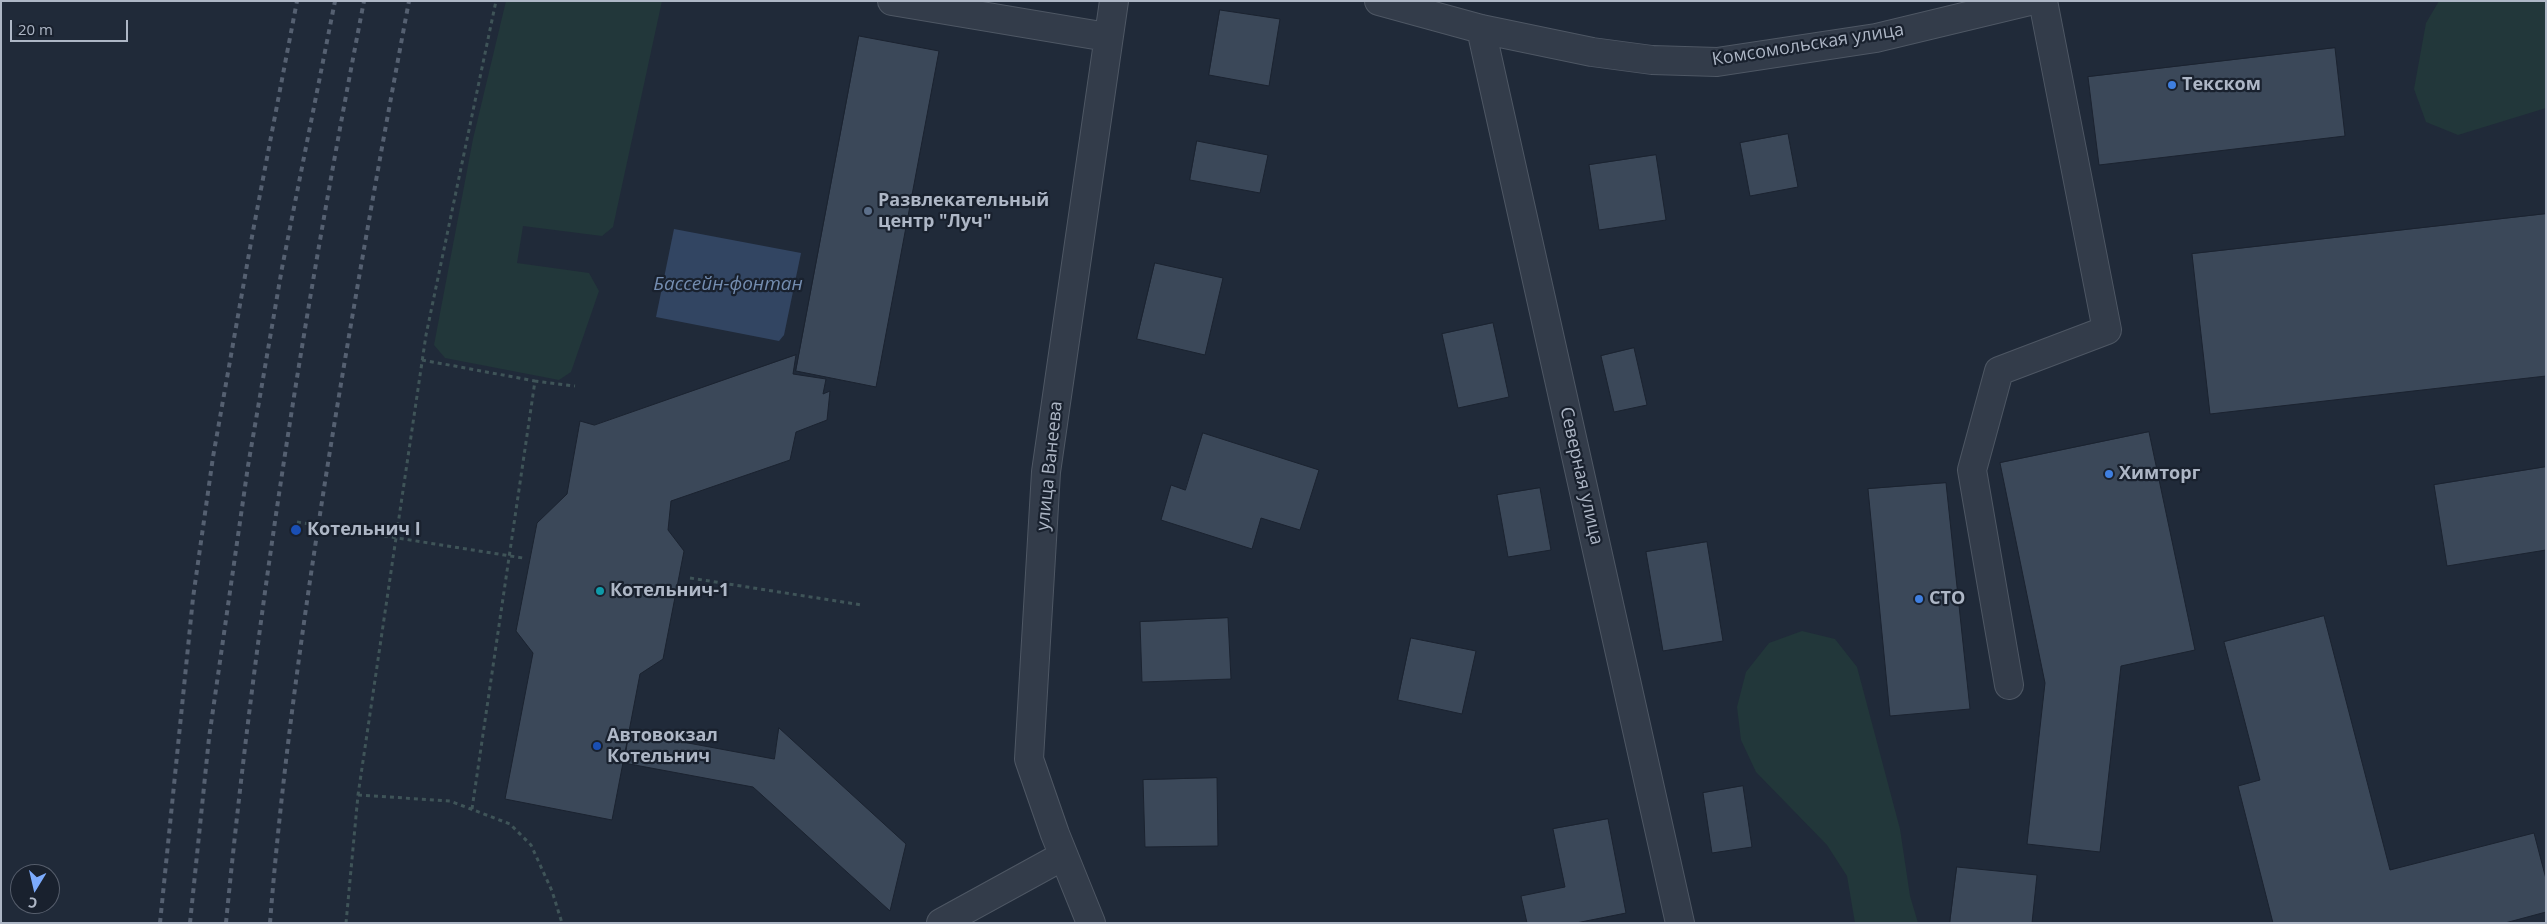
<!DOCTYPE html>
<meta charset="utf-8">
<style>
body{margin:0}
#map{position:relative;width:2547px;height:924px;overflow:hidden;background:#202a39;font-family:"Open Sans",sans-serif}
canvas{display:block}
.frame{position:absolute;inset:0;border:2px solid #aeb7c6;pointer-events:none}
.north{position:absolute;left:10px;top:864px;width:50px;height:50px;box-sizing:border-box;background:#19212e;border:1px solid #555d6b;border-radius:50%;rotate:189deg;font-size:14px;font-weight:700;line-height:20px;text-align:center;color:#aeb7c6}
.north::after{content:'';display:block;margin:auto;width:18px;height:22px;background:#7cabfd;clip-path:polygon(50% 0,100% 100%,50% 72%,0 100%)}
.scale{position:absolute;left:10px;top:20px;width:118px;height:22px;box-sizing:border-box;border:2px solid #aeb7c6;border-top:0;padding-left:6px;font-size:15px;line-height:18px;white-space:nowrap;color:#aeb7c6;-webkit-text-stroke:4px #19212e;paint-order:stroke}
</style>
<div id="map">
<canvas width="2547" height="924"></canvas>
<div class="frame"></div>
<div class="north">С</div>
<div class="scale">20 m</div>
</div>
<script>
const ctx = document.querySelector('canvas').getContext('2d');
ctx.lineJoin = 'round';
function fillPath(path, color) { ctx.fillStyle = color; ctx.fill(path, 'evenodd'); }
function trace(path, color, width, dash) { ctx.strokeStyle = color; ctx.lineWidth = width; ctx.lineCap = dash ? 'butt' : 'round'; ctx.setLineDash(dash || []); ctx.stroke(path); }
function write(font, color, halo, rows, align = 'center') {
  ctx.font = font + ' "Open Sans",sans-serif'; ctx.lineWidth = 4.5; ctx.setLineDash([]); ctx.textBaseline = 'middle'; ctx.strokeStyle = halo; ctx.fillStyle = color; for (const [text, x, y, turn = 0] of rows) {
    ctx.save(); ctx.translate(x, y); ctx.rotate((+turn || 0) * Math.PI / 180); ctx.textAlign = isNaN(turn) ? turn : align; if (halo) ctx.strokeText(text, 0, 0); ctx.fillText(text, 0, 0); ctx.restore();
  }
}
const green = new Path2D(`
 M 506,1 L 662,1 L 613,227 L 602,236 L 523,226 L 517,263 L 589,273 L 599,291 L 571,372 L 559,380 L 445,358 L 434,345 L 473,139 Z
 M 2439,1 L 2546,1 L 2546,108 L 2458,135 L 2426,122 L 2414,89 L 2426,23 Z
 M 1802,631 L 1835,639 L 1857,667 L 1900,829 L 1910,896 L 1918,923 L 1855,923 L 1847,876 L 1827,845 L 1756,772 L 1741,740 L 1737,707 L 1746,672 L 1769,643 Z`);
const water = new Path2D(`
 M 674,229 L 801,253 L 784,335 L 779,341 L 656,317 Z`);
const building = new Path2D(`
 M 1220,10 L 1280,19 L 1269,86 L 1209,75 Z
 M 859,36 L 939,51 L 876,387 L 796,371 Z
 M 2335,48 L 2345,136 L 2099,165 L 2088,77 Z
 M 1788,134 L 1798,187 L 1750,196 L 1740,143 Z
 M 1197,141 L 1268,155 L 1260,193 L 1190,180 Z
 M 1656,155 L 1666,220 L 1599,230 L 1589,165 Z
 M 2546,214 L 2546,376 L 2210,414 L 2192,254 Z
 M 1155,263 L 1223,278 L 1205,355 L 1137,339 Z
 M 1493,323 L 1509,397 L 1458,408 L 1442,334 Z
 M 1634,348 L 1647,405 L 1614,412 L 1601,356 Z
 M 796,355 L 793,374 L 826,379 L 823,394 L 830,391 L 827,420 L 796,432 L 790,460 L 671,501 L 668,530 L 684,551 L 663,659 L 640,674 L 612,820 L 505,799 L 533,653 L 516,631 L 537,523 L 567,494 L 580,421 L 594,425 Z
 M 2149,432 L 2195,650 L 2121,666 L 2100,852 L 2027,844 L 2045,683 L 2000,463 Z
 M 1203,433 L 1319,470 L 1300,530 L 1261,518 L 1252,549 L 1161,520 L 1171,485 L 1185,490 Z
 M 2546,467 L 2546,550 L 2447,566 L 2434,485 Z
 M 1946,483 L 1970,709 L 1890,716 L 1868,489 Z
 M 1540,488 L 1551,550 L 1508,557 L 1497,495 Z
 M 1707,542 L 1723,641 L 1663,651 L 1646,552 Z
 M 2324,616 L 2390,870 L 2534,833 L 2546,879 L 2546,912 L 2505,923 L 2273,923 L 2238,786 L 2260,780 L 2224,642 Z
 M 1228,618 L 1231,679 L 1142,682 L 1140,622 Z
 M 1411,638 L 1476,651 L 1462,714 L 1398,700 Z
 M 779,728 L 906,844 L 890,911 L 753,787 L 624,763 L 629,732 L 774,759 Z
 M 1217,778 L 1218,846 L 1145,847 L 1143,780 Z
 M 1743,786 L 1752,847 L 1712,853 L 1703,793 Z
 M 1608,819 L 1626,913 L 1576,923 L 1527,923 L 1521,896 L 1565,887 L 1553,829 Z
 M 1957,867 L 2037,875 L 2032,923 L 1950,923 Z`);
const path = new Path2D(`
 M 422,360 L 535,381
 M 297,522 L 523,558
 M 690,578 L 862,605
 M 358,795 L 450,801 L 510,824 L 531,845 L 552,891 L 562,923
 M 472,809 L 535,381 L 575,386
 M 346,923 L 358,795 L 426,335 L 496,1`);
const minor = new Path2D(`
 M 892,1 L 1107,37
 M 1379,1 L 1481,29 L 1592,52 L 1652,60 L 1717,62 L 1876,38 L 2030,1
 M 1481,29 L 1680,923
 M 2009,685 L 1972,470 L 1999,371 L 2107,330 L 2043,1
 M 941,923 L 1063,856
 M 1091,923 L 1055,834 L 1029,759 L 1046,472 L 1114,1`);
const rail = new Path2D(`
 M 160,923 L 193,598 L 213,457 L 253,231 L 297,1
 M 190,923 L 209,738 L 248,466 L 282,268 L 335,1
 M 226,923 C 256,613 305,306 364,1
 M 270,923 C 282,769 304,615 328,463 C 353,308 380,155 409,1`);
const markers = [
 [2172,85,5,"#3f7fe0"],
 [868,211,5,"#5c6f8a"],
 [2109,474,5,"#3f7fe0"],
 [296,530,6,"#1a4fb4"],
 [600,591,5,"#0f9aa8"],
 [1919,599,5,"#3f7fe0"],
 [597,746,5,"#1a4fb4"]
];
const streetNames = [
 ["Комсомольская улица",1808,45,-9],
 ["улица Ванеева",1050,466,-84],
 ["Северная улица",1581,476,77]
];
const poiNames = [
 ["Текском",2182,85],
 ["Развлекательный",878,201],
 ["центр \"Луч\"",878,222],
 ["Химторг",2119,474],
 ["Котельнич I",307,530],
 ["Котельнич-1",610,591],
 ["СТО",1929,599],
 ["Автовокзал",607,736],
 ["Котельнич",607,757]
];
const waterNames = [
 ["Бассейн-фонтан",728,285]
];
fillPath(green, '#22373a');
fillPath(water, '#324562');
fillPath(building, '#3b4859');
trace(building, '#1b2330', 1);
trace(minor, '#4e5764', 30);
trace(path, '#3f5458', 3, [4, 4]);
trace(minor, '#333c4a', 28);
trace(rail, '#556071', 4, [5, 5]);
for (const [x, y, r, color] of markers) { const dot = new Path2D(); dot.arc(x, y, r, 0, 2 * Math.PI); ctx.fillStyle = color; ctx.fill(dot); trace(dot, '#19212e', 2); }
write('18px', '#aeb7c6', '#19212e', streetNames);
write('bold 18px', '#aeb7c6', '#19212e', poiNames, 'left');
write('italic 19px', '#748db0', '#19212e', waterNames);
</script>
